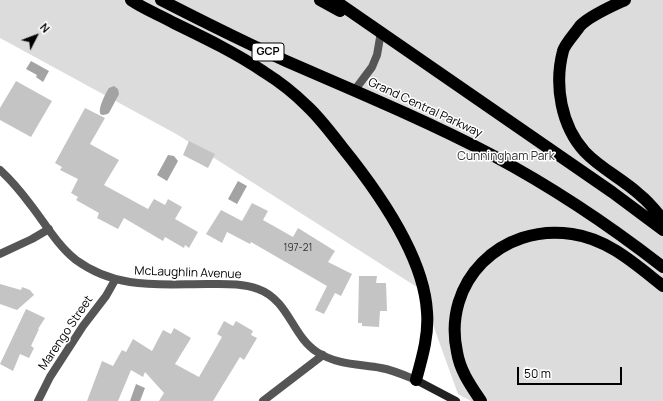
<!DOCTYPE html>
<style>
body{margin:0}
#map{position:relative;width:663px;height:401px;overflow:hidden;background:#fff;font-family:Manrope,sans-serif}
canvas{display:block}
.north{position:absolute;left:16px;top:16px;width:40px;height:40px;-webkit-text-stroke:3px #fff;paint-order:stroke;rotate:48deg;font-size:11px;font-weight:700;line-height:16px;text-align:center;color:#000}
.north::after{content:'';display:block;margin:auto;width:14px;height:18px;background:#000;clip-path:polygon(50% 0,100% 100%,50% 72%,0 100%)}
.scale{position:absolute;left:517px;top:367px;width:105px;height:18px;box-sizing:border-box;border:2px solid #000;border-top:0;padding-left:5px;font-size:12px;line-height:14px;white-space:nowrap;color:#000;-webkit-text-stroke:3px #fff;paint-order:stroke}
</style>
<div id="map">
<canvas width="663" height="401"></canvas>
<div class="north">N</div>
<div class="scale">50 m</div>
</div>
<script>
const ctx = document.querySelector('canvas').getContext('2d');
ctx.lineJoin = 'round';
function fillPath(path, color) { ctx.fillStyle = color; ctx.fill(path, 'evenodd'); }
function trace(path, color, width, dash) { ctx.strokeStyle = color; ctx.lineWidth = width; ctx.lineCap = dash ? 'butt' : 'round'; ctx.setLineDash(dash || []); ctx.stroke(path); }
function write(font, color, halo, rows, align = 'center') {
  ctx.font = font + ' Manrope,sans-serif'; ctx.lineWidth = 3; ctx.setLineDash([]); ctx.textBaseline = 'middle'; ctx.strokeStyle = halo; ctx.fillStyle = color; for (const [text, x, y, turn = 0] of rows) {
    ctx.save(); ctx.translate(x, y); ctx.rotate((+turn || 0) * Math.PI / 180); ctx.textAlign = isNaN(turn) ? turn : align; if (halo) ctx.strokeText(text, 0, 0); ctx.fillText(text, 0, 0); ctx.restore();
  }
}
const green = new Path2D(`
 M 0,0 L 663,0 L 663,401 L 471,401 L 458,394 L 420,289 L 178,135 L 0,38 Z`);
const water = new Path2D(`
 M 31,61 L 49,71 L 43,82 L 36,77 L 37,75 L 26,69 Z
 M 114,86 L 118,89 L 119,94 L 109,113 C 90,123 106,92 109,88 Z
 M 168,155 L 174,156 L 178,161 L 167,181 L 157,175 Z
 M 238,181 L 247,186 L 237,204 L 228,199 Z
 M 136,384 L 145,388 L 140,401 L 130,401 Z`);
const building = new Path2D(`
 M 16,81 L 52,101 L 31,137 L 0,120 L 0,108 Z
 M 85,108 L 105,118 L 90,144 L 119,160 L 104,185 L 148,209 L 154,199 L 165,205 L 168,199 L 182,207 L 175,219 L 198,232 L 189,248 L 185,245 L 184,248 L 165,237 L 163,241 L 124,218 L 118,229 L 97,218 L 99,213 L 76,200 L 78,197 L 71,193 L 78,179 L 60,170 L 62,167 L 55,163 Z
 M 189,141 L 215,154 L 208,168 L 183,155 Z
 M 252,203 L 268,211 L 263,220 L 293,237 L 298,228 L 335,251 L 328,262 L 352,274 L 341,296 L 335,293 L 324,314 L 315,310 L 327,286 L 251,242 L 250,244 L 227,232 L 222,243 L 206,234 L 221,210 L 242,221 Z
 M 359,276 L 377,276 L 376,283 L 386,283 L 387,311 L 380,311 L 379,327 L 362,326 L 362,323 L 358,323 Z
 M 0,284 L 21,290 L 22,287 L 30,290 L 34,295 L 17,310 L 0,304 Z
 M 26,309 L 45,318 L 38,329 L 39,329 L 31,346 L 34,348 L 29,358 L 20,354 L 13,371 L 0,364 Z
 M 224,321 L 233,326 L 236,321 L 253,331 L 251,335 L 257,338 L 244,360 L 240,357 L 213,401 L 159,401 L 164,393 L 145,372 L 143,377 L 131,370 L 118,401 L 87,401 L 102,361 L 113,366 L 122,350 L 126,352 L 133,339 L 152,351 L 163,330 L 171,334 L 174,328 L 191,338 L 175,364 L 199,377 L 222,337 L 217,334 Z`);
const lane = new Path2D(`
 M 354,91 L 372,67 L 377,55 L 381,32`);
const street = new Path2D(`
 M 0,170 C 11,180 21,192 30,204 C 45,223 57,245 76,260 C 117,290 160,284 207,284 C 225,284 242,283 258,289 C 289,300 292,336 317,352 C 337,365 359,364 381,368 C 393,370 404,375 416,380
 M 0,254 L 32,239 L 49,229
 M 38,401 L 50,377 L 83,326 L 106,296 L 115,280
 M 263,401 L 323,355`);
const secondary = new Path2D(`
 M 416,380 L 456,401`);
const highway = new Path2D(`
 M 131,0 C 144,9 160,15 174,23 C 205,38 236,53 264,72 C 280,82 294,93 307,106 C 320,118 331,133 342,147 C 376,189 424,256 427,312 C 429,335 422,358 416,380
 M 161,0 C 202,21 244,42 286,61 C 355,91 425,120 492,155 C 552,187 609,225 663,267
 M 320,0 L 340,11
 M 334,0 L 612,192 L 663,230
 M 625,0 C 612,6 589,16 580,26 C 576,32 564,45 563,51 C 554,85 561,126 585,152 C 601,169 623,179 640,195 C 649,202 656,211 663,220
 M 481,401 C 471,386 460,371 457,352 C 442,282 501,223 572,234 C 608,239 635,264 663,286`);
const numberNames = [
 ["197-21",298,248]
];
const shields = [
 [268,52,32]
];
const shieldNames = [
 ["GCP",268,52]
];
const streetNames = [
 ["Grand Central Parkway",425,108,25],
 ["McLaughlin Avenue",188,273,2],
 ["Marengo Street",66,333,-56]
];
const parkNames = [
 ["Cunningham Park",506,157]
];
fillPath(green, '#dcdcdc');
fillPath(water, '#a3a3a3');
fillPath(building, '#c4c4c4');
trace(lane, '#555', 8);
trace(street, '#555', 8);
trace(secondary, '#222', 8);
trace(highway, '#000', 12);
write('10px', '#313131', null, numberNames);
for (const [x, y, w] of shields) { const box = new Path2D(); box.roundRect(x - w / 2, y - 9, w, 18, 3); ctx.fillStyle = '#fff'; ctx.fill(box); trace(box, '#000', 1); }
write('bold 11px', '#000', null, shieldNames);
write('12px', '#000', '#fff', streetNames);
write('12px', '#333', '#fff', parkNames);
</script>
